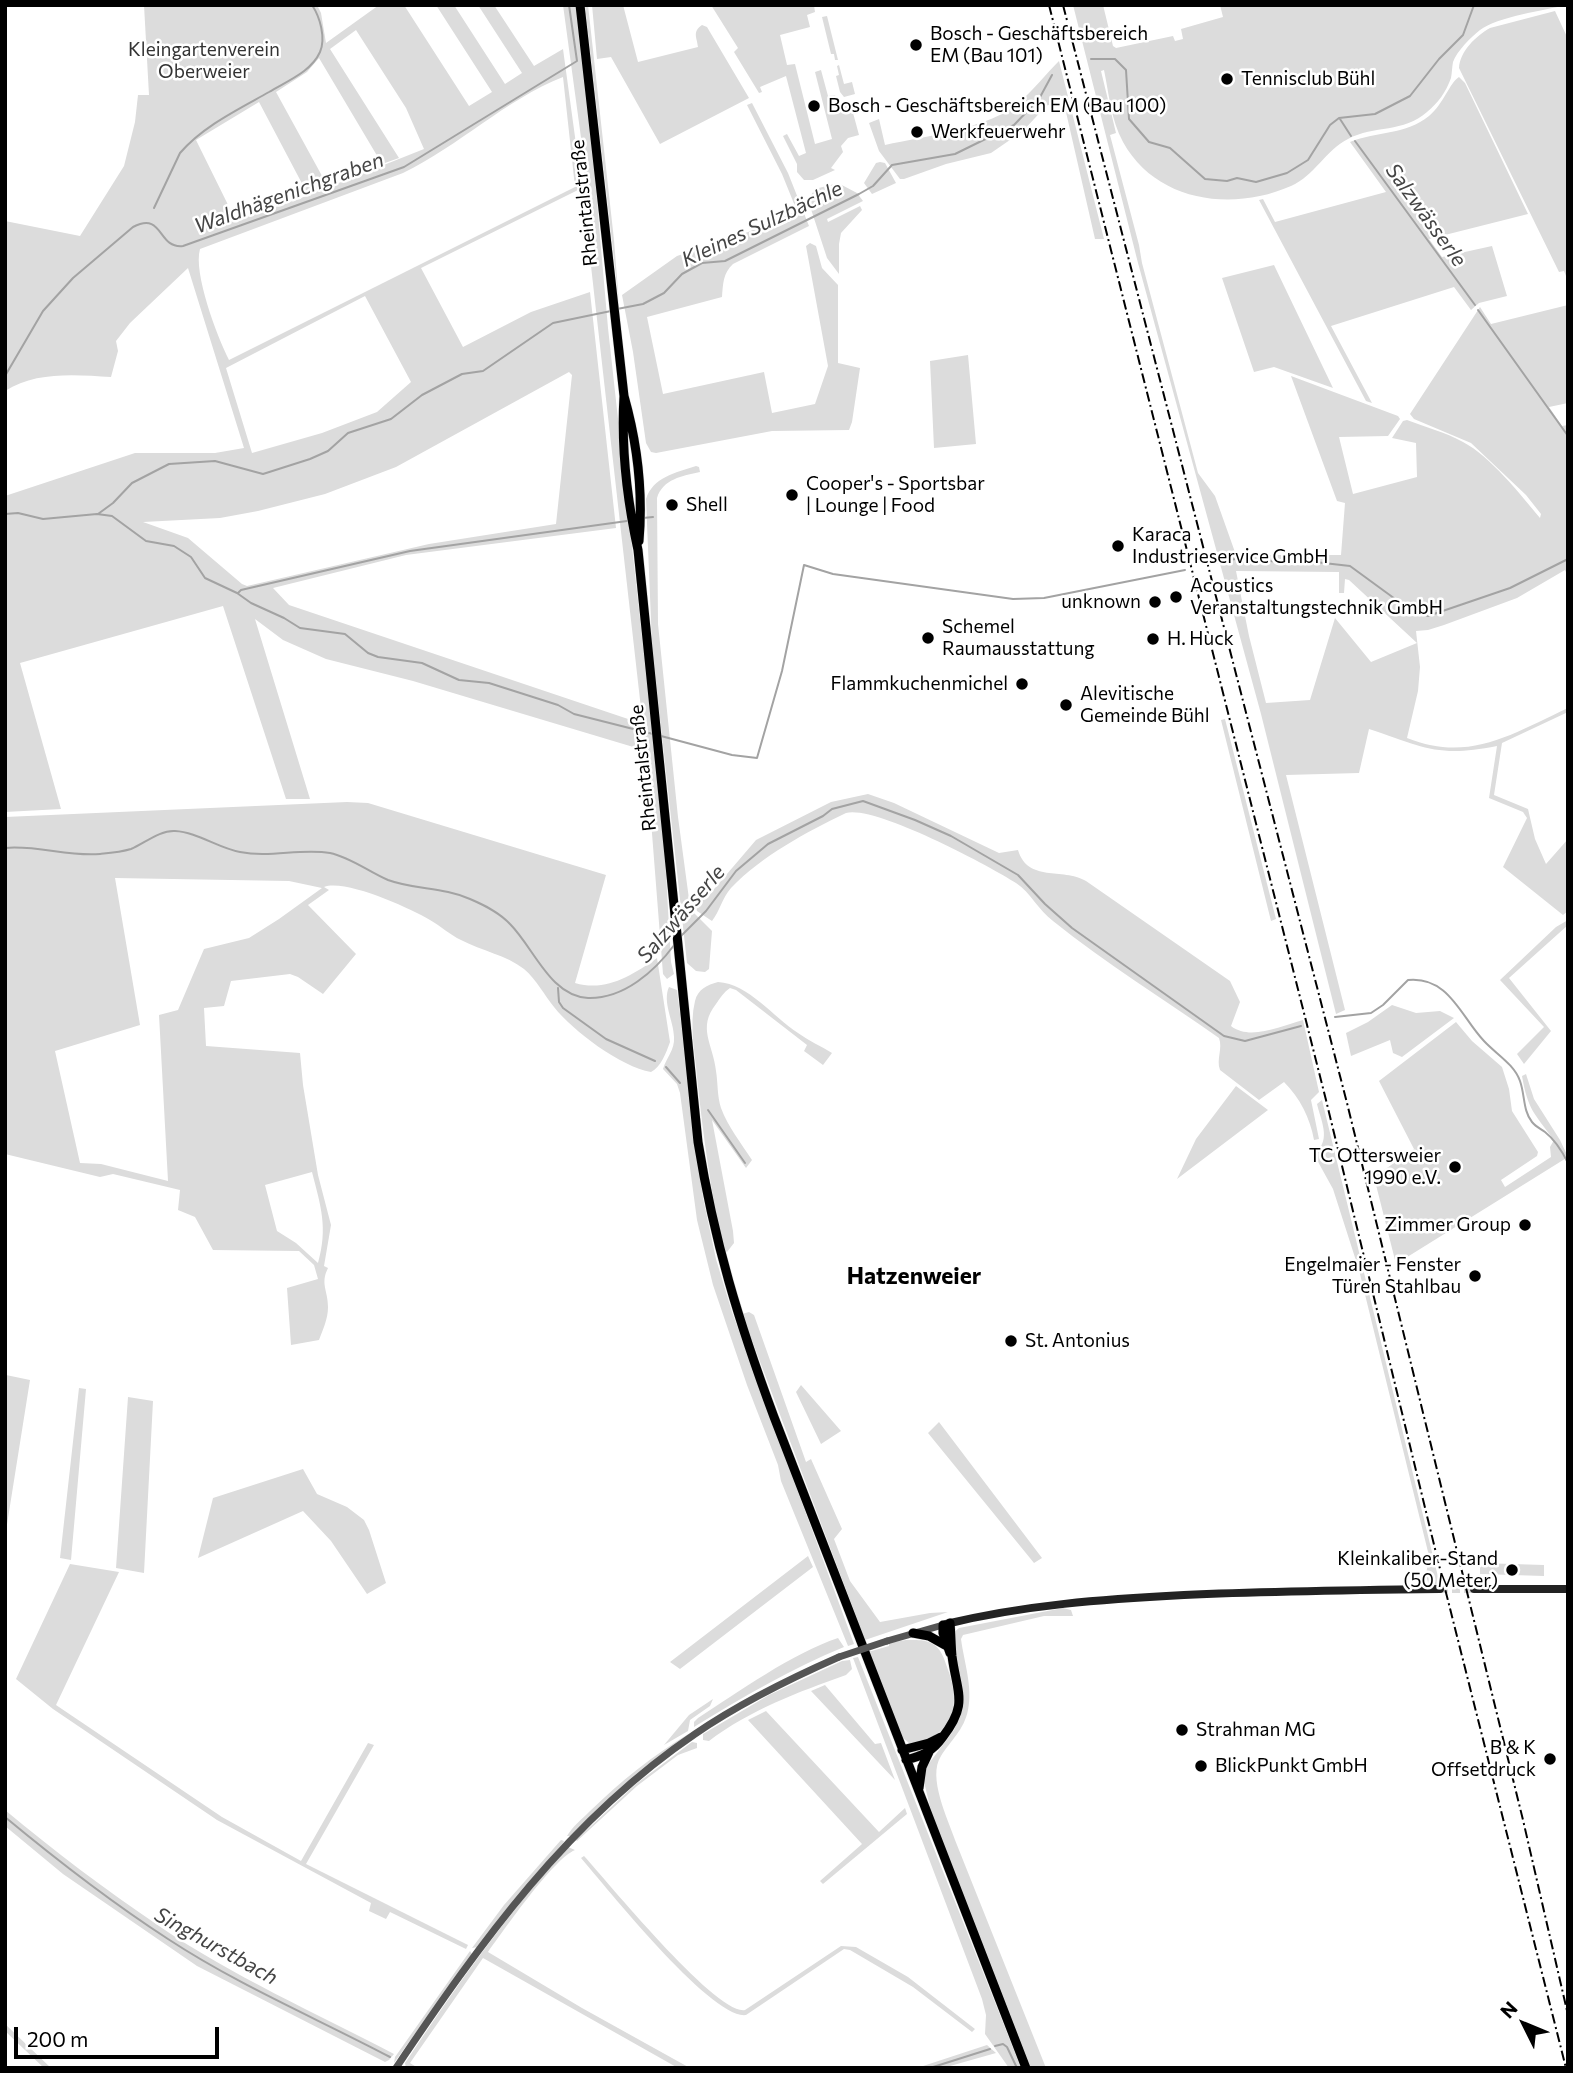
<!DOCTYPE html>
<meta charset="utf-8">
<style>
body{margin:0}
#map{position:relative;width:1573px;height:2073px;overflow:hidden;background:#fff;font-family:Commissioner,sans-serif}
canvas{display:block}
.frame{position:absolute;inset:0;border:7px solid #000;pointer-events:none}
.north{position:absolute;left:1489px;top:1989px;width:70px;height:70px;-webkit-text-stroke:5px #fff;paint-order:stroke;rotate:313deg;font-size:19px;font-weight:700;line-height:28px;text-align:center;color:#000}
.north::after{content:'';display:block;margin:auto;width:24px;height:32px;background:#000;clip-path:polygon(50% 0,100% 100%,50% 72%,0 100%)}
.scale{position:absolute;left:14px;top:2027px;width:205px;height:32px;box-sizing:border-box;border:4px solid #000;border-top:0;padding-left:9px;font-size:21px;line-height:24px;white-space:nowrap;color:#000;-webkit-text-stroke:5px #fff;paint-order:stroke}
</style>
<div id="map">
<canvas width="1573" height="2073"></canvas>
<div class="frame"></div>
<div class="north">N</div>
<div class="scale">200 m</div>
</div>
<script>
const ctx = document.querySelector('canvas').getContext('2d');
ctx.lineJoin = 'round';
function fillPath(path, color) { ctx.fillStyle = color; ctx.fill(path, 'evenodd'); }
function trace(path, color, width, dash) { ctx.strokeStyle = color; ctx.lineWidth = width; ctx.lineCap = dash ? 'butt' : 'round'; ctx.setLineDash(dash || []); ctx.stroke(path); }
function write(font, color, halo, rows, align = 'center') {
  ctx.font = font + ' Commissioner,sans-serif'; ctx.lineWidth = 5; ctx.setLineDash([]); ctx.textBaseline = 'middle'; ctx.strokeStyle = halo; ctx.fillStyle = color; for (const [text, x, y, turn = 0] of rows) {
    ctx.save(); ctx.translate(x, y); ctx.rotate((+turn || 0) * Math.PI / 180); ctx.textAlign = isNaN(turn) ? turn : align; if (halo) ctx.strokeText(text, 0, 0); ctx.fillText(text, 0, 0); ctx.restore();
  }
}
const green = new Path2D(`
 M 144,5 L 317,5 L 321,13 L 326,43 L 379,5 L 404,5 L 469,106 L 492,92 L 436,5 L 454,5 L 505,84 L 522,73 L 478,5 L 494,5 L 534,66 L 563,49 L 582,188 L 421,268 L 463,347 L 531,312 L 590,292 L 616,528 L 406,555 L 273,588 L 289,605 L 637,722 L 640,749 L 413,681 L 326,659 L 283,640 L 255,619 L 310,799 L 286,799 L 223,606 L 20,663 L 61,809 L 5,812 L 5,496 L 135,453 L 215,453 L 244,448 L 188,268 L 130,323 L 116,341 L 118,351 L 111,377 C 76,375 36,371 5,391 L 5,221 L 80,236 L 124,166 L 135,122 L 138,95 L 149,95 ZM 356,30 L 406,108 L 424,149 L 301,198 L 236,221 L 196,140 L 259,102 L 307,193 L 327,185 L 276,92 L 307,72 L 319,58 L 382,164 L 399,158 L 330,49 ZM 563,77 L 575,187 L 229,360 C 217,336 193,273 200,249 L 403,173 C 459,146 505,100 563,77 ZM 365,296 L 411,382 L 377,412 L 322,433 L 252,453 L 226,368 ZM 569,372 L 572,375 L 556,524 L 429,544 L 247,586 L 242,584 L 188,538 L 143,522 L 220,518 L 258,511 L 325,494 L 396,467 Z
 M 563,5 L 577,5 L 593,156 L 608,328 L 650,710 L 665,856 L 671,962 L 674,974 L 667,979 L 663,974 L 645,744 L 591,266 L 582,145 Z
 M 585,5 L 588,5 L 614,240 L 619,303 Z
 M 592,5 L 623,5 L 638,62 L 698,47 C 697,37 692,32 702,25 L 707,27 L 749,98 L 660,144 L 611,57 L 597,59 Z
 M 711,5 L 814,5 L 815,12 L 807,15 L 810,27 L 780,35 L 787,65 L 795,64 L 815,144 L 832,139 L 815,72 L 821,70 L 828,96 L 835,95 L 838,102 L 852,109 L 859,135 L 848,138 L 841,146 L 843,152 L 831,168 L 835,170 L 813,180 L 804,180 L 797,172 L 797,164 L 783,136 L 787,134 L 799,156 L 806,153 L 786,76 L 760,87 L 762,92 L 759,93 L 734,52 L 738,48 Z
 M 1073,5 L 1103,5 L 1113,46 L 1116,48 L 1173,36 L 1175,41 L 1183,39 L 1181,29 L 1223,17 L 1220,5 L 1567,5 C 1545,10 1497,17 1480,30 C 1471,37 1457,51 1453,62 C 1452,67 1452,73 1451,78 C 1446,92 1438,103 1427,112 C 1404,133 1374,125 1348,139 C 1326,150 1314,176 1291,186 C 1232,212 1156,202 1123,142 C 1111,120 1109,94 1104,70 L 1101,71 L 1116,133 L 1110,135 L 1139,245 L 1142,263 L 1198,473 L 1215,496 L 1236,555 L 1341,555 L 1345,503 L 1337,501 L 1291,376 L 1398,416 L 1400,419 L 1388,436 L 1339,437 L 1353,494 L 1417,477 L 1416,443 L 1392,438 L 1403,421 L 1407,420 C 1425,427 1445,432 1463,442 C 1490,456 1521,495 1540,518 L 1541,514 L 1526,495 L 1471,443 L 1414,419 L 1410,414 L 1480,307 L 1491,324 L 1568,305 L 1568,403 L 1549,407 L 1562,426 L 1568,425 L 1568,576 L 1565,570 L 1517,598 L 1444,625 L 1428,630 L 1416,631 L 1420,667 L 1418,691 L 1407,738 C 1469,763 1512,734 1568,708 L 1568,712 L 1502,743 L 1494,795 L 1528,809 L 1535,839 L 1546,864 L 1568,839 L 1568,911 L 1563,915 L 1503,867 L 1527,818 L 1523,812 L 1489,798 L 1497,746 C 1438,758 1423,747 1369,729 L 1359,773 L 1286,775 L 1345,1010 L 1336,1014 L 1261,714 L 1138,263 ZM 1236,571 L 1339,572 L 1339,593 L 1344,593 L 1345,579 L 1349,580 L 1417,643 L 1371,662 L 1335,618 L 1310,700 L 1266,703 L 1249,636 Z
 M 1555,11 L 1568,39 L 1568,281 L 1564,271 L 1559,272 L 1459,68 C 1460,51 1476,36 1490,28 Z
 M 827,16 L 838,60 L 835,60 L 834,54 L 831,54 L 822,17 Z
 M 1059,61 L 1104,239 L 1095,239 L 1063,99 L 1046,106 L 1023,131 L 991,153 L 946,164 L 904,179 L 900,179 L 879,151 L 869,123 L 879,119 L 885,145 C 925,136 990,129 1021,101 C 1034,89 1046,74 1059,61 Z
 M 839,65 L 844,84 L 852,82 L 855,94 L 844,97 L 840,92 L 836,76 L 839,75 L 837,66 Z
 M 1459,77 L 1465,83 L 1528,214 L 1429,239 L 1442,257 L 1492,246 L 1507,296 L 1479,303 L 1471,310 L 1454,287 L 1331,326 L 1372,403 L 1366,401 L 1259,200 L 1263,199 L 1275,222 L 1386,192 L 1350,142 C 1377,131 1406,135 1429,116 C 1443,105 1450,82 1459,77 Z
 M 752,103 L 788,173 L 809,226 L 733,264 C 723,273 723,284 722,297 L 647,317 L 663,394 L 764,372 L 772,413 L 815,404 L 828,366 L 806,246 L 810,243 L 816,246 L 822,268 L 838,285 L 838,363 L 860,368 L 852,422 L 849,430 L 772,431 L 656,453 L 651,452 L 646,443 L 633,352 L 622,295 L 677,256 L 748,232 L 797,211 L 782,174 L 747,105 Z
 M 880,162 L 885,163 L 896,183 L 872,194 L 864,183 L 876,163 Z
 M 838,183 L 857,193 L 863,201 L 827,219 L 828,222 L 860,206 L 862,210 L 841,233 L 839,244 L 839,274 L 827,258 L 808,200 L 815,189 Z
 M 1274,265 L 1333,388 L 1274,367 L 1254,372 L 1222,278 Z
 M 968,355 L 976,444 L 934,448 L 930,361 Z
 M 696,466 L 699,467 L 700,472 C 682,476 663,479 657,498 L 658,624 L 678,817 L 689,899 L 691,899 L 689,908 L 712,931 L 709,969 L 705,972 L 696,971 L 687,963 L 652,645 L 646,499 C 653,477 675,473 696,466 Z
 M 1225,719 L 1276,919 L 1271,921 L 1221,720 Z
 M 868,794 L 894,803 L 999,853 L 1018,850 C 1028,883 1062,867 1086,881 L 1230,981 L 1240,1002 L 1231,1026 C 1250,1041 1281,1026 1303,1020 L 1319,1092 L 1311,1100 L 1319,1139 L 1314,1140 C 1310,1118 1300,1098 1284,1082 L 1259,1100 L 1220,1070 C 1216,1059 1223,1049 1219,1038 C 1164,999 1105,963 1053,921 C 1038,910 1031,893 1016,883 C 988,865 875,805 846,813 C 805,833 763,855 731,888 C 722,898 720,911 712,921 L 697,911 L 694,903 L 709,895 L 756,840 L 831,802 Z
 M 347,802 L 368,803 L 606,875 L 575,983 C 606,992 631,976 657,958 L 670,1042 C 666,1053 661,1067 651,1072 C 621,1067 573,1031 554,1007 C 544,995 537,980 524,969 C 506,955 482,951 461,940 C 450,935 441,926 430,920 C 409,908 346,879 324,887 L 329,890 L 308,905 L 356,954 L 323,994 L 298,977 L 290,974 L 231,981 L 224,1006 L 204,1008 L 206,1046 L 300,1053 L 303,1085 L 318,1175 L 331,1225 L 324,1266 L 328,1268 C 320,1284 328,1290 328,1307 C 328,1319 323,1329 319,1340 L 291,1345 L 287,1288 L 318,1279 L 314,1265 L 299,1251 L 213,1250 L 195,1217 L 178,1210 L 180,1190 L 113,1174 L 100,1177 L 5,1154 L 5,817 ZM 115,878 L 289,881 L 322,888 L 279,919 L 249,938 L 204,949 L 178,1010 L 159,1015 L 168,1181 L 101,1164 L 80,1163 L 55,1051 L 140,1025 ZM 312,1172 C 321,1207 328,1228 318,1263 L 296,1243 L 277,1231 L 265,1185 Z
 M 1568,920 L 1568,925 L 1509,978 L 1551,1031 L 1524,1064 L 1517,1054 L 1544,1027 L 1500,980 L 1556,927 Z
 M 718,982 C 749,984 773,1017 798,1033 C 809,1041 821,1046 832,1053 L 823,1065 L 804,1051 L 807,1045 L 736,990 L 730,988 C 724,992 720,998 716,1004 C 697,1028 713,1044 716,1071 C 718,1083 717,1096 721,1108 C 728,1127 741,1143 752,1160 L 746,1168 L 712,1120 L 733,1231 L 734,1243 L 727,1252 L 723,1249 C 711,1192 703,1135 697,1077 C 695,1053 689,1025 695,1001 C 698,989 707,985 718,982 Z
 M 669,987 L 677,990 L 703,1198 L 716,1259 L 732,1312 L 854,1644 L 848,1646 L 781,1481 L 778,1465 L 747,1385 L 713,1285 L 697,1220 L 680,1093 L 677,1084 L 663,1069 C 666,1058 675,1050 674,1037 C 674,1022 662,1002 669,987 Z
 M 1392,1005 L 1416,1013 L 1440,1011 L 1454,1018 L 1402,1057 L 1393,1053 L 1390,1040 L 1351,1056 L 1346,1033 L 1368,1022 Z
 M 1456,1022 L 1472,1041 L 1502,1067 L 1509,1089 L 1512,1111 L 1538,1152 L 1537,1156 L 1501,1180 L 1505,1187 L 1551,1157 L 1550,1147 L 1554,1140 C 1534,1113 1528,1110 1522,1076 L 1526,1074 L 1534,1099 L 1560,1140 L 1568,1157 L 1396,1264 L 1374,1177 L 1414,1149 L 1379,1081 Z
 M 1236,1086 L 1268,1110 L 1177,1179 L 1196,1139 Z
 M 1322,1100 L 1440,1585 L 1429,1586 L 1426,1575 L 1429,1556 L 1359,1270 L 1333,1189 L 1317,1160 L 1316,1152 C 1331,1139 1321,1121 1317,1104 Z
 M 749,1312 L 754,1315 L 806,1462 L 811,1459 L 842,1529 L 834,1539 L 850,1581 L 880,1622 L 930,1613 L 948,1612 L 865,1640 L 742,1314 Z
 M 6,1375 L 30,1380 L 5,1537 L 5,1378 Z
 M 801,1385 L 841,1431 L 821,1444 L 796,1392 Z
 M 79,1388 L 86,1389 L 71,1560 L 60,1558 Z
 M 128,1397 L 153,1401 L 144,1573 L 116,1568 Z
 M 939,1422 L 1042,1558 L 1034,1563 L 928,1433 Z
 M 303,1469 L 317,1494 L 347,1507 L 364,1520 L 369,1530 L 386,1583 L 367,1594 L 331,1541 L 303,1511 L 198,1558 L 213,1498 Z
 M 808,1556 L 813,1567 L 680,1669 L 670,1662 Z
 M 1480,1563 L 1544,1565 L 1544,1576 L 1480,1574 Z
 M 70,1564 L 119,1572 L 56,1705 L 222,1817 L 301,1861 L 368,1743 L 374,1745 L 306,1864 L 468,1945 L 466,1949 L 390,1912 L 386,1919 L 369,1911 L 371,1903 L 217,1820 L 53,1709 L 16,1679 Z
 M 1063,1608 L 1071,1610 L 1073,1616 L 1044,1616 L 963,1635 L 961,1639 C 964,1662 973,1687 968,1710 C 964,1730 951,1740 941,1756 C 927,1777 948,1819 955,1840 L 1046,2068 L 1030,2068 L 932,1815 L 925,1786 L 924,1776 L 927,1766 L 954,1730 L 963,1705 L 953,1633 L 959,1628 Z
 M 838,1638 L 844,1647 C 792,1668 743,1697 694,1727 L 694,1722 L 698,1718 C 738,1692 793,1653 838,1638 Z
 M 906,1640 C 915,1640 925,1639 933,1644 C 941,1649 944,1658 947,1667 C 962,1705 954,1737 910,1744 L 901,1736 L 868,1652 L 889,1646 L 889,1643 Z
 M 858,1657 L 1021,2068 L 1009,2068 L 985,2034 L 986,2015 L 982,1999 L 853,1658 Z
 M 850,1660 L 852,1669 L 846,1675 C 798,1692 750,1710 709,1741 L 703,1740 L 703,1734 L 769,1695 L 842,1661 Z
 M 825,1685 L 875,1744 L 881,1743 L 895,1780 L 811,1691 Z
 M 713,1699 L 710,1706 L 690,1720 L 688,1731 L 664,1745 L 689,1715 Z
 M 766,1711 L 879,1832 L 905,1808 L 907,1814 L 823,1884 L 820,1881 L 862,1844 L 748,1720 Z
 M 690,1733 L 571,1836 L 567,1836 C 572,1827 582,1819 589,1812 C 620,1782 653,1755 690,1733 Z
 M 692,1742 L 697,1743 L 697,1748 L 678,1755 L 637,1786 L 577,1841 L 576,1840 L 636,1784 Z
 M 5,1810 C 54,1851 106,1890 159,1926 C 232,1976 316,2013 394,2054 L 389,2060 L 385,2062 L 197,1966 L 63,1874 L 5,1826 Z
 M 561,1840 L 564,1841 L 563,1843 L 505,1911 L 478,1947 L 472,1948 L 504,1905 Z
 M 568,1847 L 575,1850 C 553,1859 504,1930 488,1952 L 582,2008 L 690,2068 L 678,2068 L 483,1958 L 410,2063 L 418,2068 L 406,2068 L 405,2063 C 455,1988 507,1914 568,1847 Z
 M 584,1856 C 607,1881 717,2016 745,2010 L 841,1946 L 856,1947 L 908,1977 L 975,2029 L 972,2032 L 913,1987 L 850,1950 L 844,1949 L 746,2015 C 712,2020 606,1887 581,1858 Z
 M 470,1951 L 472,1954 L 394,2063 L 395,2057 Z
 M 5,2024 L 51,2068 L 44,2068 L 5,2031 Z
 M 987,2045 L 996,2053 L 943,2068 L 917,2068 Z`);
const stream = new Path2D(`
 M 1091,59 L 1115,59 L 1126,70 L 1129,119 L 1149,142 L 1170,148 L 1205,179 L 1227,181 L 1237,178 L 1256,182 L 1287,173 L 1308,160 L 1330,125 L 1339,118 L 1375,114 L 1410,96 L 1439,59 L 1463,35 L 1474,5
 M 1340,119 L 1351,136
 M 1355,141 L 1475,305
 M 154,208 L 180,153 C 203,126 239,109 269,92 C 287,81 311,72 320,52 C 326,38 320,17 312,5
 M 617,309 L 643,304 L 664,293 L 682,274 L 702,263 L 725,261 L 859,194 L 873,186 L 892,165 L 955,154 L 1014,125 L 1039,99 L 1052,75
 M 1478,310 L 1568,436
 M 5,376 L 43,311 L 73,278 L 133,227 C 164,211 157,249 183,246 L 404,167 L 577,61 L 569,5
 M 5,514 L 18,513 L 43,519 L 97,514 L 112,516 L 146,541 L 174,546 L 191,557 L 205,578 L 237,593 L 251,603 L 284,618 L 300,628 L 345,634 L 368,653 L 378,657 L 422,663 L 459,680 L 489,683 L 558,705 L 574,714 L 653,734
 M 98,514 L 113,503 L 132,483 L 169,464 L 215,461 L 263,474 L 310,459 L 328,451 L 348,433 L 391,419 L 422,395 L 462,374 L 483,371 L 553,323 L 611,311
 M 643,518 L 653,517
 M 1216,563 L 1235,559 L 1259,561 L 1315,562 L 1350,566 L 1402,604 L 1428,616 L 1510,588 L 1568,559
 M 238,593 L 241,590 L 410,551 L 627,521
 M 661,736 L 732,755 L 757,758 L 782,671 L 804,565 L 833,574 L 1013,599 L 1044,598 L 1185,570
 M 5,848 C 38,845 68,857 100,854 C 110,853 121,852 131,849 C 145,843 160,830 175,831 C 197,832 218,848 240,852 C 270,858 301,848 330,853 C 350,857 369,872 388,880 C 415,890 443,887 470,899 C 484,905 499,912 510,924 C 534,948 550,996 588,998 C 624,999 655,971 675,944
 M 680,937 L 706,911 L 736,871 L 768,844 L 823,816 L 832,809 L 863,801 L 915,820 L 951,836 L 1018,875 L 1045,904 L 1072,928 L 1224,1036 L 1245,1041 L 1301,1026
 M 558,988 L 559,1002 L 563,1008 L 606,1039 L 655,1061
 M 1335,1017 L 1371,1013 L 1383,1005 L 1408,980 C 1449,976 1461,1017 1484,1041 C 1496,1054 1514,1064 1520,1081 C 1525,1095 1523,1111 1532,1122 C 1536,1127 1541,1129 1545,1132 C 1554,1139 1563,1153 1568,1163
 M 666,1067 L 680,1083
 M 708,1110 L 745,1163
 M 5,1817 C 58,1861 111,1902 168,1939 C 238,1985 316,2018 390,2057
 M 995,2046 L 1003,2044 L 1007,2047 L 1017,2068
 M 408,2067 L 411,2068
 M 930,2068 L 990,2049`);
const secondaryTunnel = new Path2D(`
 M 1440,1589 L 1474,1589`);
const tertiary = new Path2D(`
 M 887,1641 L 943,1625
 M 396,2068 C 480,1943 568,1820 695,1734 C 740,1703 789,1679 839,1657`);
const secondary = new Path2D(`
 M 1474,1589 L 1568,1589
 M 946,1624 C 1024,1605 1104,1599 1184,1595 C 1270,1591 1355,1590 1440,1589`);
const primary = new Path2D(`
 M 580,5 L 624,396 C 637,442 643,494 639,541
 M 624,396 C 621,447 627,500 638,550 L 698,1142 C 714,1241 739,1323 774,1417 L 1026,2068
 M 943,1625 L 943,1633 L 950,1653
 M 913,1633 L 929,1636 L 945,1645
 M 902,1750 L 929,1743 L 941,1737
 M 906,1760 C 922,1756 933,1751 942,1738 C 969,1703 957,1694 952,1656 C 951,1645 951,1634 950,1623
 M 919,1788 L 922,1767 L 929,1752`);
const rail = new Path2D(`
 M 1049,5 L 1326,1100 L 1437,1557 L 1566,2068
 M 1063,5 L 1347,1103 L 1523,1820 L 1568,2015`);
const tertiaryBridge = new Path2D(`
 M 839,1657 L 887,1641`);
const markers = [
 [916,45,7,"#000"],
 [1227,79,7,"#000"],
 [814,106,7,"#000"],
 [917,132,7,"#000"],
 [792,495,7,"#000"],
 [672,505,7,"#000"],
 [1118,546,7,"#000"],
 [1176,597,7,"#000"],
 [1155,602,7,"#000"],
 [928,638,7,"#000"],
 [1153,639,7,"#000"],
 [1022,684,7,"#000"],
 [1066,705,7,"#000"],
 [1455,1167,7,"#000"],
 [1525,1225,7,"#000"],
 [1475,1276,7,"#000"],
 [1011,1341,7,"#000"],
 [1512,1570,7,"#000"],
 [1182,1730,7,"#000"],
 [1550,1759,7,"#000"],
 [1201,1766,7,"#000"]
];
const poiNames = [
 ["Bosch - Geschäftsbereich",930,34],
 ["EM (Bau 101)",930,56],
 ["Tennisclub Bühl",1241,79],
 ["Bosch - Geschäftsbereich EM (Bau 100)",828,106],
 ["Werkfeuerwehr",931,132],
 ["Cooper's - Sportsbar",806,484],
 ["| Lounge | Food",806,506],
 ["Shell",686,505],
 ["Karaca",1132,535],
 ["Industrieservice GmbH",1132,557],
 ["Acoustics",1190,586],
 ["Veranstaltungstechnik GmbH",1190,608],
 ["unknown",1141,602,"right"],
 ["Schemel",942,627],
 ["Raumausstattung",942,649],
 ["H. Huck",1167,639],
 ["Flammkuchenmichel",1008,684,"right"],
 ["Alevitische",1080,694],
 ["Gemeinde Bühl",1080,716],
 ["TC Ottersweier",1441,1156,"right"],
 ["1990 e.V.",1441,1178,"right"],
 ["Zimmer Group",1511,1225,"right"],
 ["Engelmaier - Fenster",1461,1265,"right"],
 ["Türen Stahlbau",1461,1287,"right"],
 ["St. Antonius",1025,1341],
 ["Kleinkaliber-Stand",1498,1559,"right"],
 ["(50 Meter)",1498,1581,"right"],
 ["Strahman MG",1196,1730],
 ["B & K",1536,1748,"right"],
 ["Offsetdruck",1536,1770,"right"],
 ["BlickPunkt GmbH",1215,1766]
];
const parkNames = [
 ["Kleingartenverein",204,50],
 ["Oberweier",204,72]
];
const streetNames = [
 ["Rheintalstraße",584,203,-96],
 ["Rheintalstraße",643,768,-96]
];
const waterNames = [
 ["Waldhägenichgraben",289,193,-20],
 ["Salzwässerle",1426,215,54],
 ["Kleines Sulzbächle",762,224,-25],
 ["Salzwässerle",681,914,-49],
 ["Singhurstbach",216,1946,29]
];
const quarterNames = [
 ["Hatzenweier",914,1276]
];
fillPath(green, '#dcdcdc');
trace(stream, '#a3a3a3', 2);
trace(secondaryTunnel, '#d9d9d9', 8, [8, 4]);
trace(primary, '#dbdbdb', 10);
trace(tertiary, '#555', 7);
trace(secondary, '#222', 8);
trace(primary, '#000', 9);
trace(rail, '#000', 2, [10, 3.5, 2, 3.5]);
trace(tertiaryBridge, '#555', 7);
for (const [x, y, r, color] of markers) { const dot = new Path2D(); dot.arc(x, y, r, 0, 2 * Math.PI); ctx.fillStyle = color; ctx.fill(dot); trace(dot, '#fff', 2.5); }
write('19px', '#000', '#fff', poiNames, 'left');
write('19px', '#333', '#fff', parkNames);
write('19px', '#000', '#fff', streetNames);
write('italic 21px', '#444', '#fff', waterNames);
write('bold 23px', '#000', '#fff', quarterNames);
</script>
